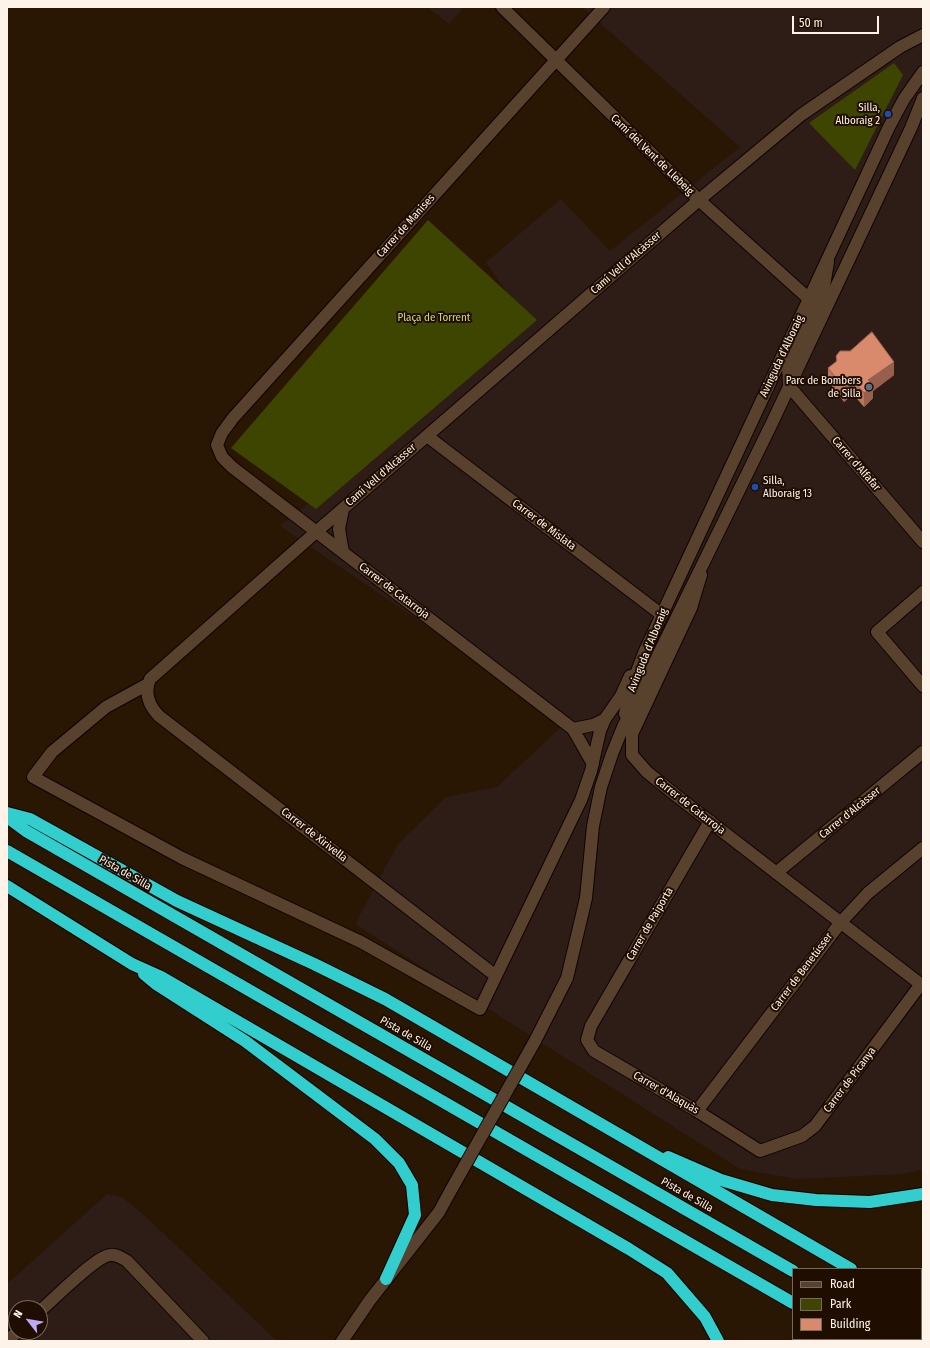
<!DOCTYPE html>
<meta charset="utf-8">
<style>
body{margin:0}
#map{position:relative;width:930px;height:1348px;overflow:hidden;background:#291603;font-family:"Fira Sans Condensed",sans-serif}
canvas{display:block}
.frame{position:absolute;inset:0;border:8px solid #fef3e9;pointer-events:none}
.legend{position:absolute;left:792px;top:1268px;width:130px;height:72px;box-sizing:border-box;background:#1f0d00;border:1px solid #78695d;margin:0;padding:5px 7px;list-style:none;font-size:12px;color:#fef3e9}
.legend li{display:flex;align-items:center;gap:8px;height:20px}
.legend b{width:20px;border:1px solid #78695d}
.north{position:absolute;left:8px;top:1300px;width:40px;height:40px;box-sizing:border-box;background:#1f0d00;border:1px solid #78695d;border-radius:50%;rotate:301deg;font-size:11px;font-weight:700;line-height:16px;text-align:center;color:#fef3e9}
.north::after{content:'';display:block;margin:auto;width:14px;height:18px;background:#bda9f5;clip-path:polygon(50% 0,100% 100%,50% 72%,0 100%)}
.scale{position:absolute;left:792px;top:16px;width:87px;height:18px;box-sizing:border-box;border:2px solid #fef3e9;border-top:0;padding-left:5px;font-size:12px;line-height:14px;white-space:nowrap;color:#fef3e9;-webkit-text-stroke:3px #1f0d00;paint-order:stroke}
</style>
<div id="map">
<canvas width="930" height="1348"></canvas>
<div class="frame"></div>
<ul class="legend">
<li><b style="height:5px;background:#59422d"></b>Road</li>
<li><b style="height:11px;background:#3d4501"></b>Park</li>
<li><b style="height:11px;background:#d9896c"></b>Building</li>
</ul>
<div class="north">N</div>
<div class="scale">50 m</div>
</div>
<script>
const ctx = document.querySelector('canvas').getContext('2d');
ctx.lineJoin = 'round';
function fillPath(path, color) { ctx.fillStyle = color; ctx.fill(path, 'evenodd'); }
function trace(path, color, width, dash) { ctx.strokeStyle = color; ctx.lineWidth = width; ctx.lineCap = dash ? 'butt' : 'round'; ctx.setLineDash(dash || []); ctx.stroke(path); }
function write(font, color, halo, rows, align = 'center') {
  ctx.font = font + ' "Fira Sans Condensed",sans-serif'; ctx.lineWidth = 4; ctx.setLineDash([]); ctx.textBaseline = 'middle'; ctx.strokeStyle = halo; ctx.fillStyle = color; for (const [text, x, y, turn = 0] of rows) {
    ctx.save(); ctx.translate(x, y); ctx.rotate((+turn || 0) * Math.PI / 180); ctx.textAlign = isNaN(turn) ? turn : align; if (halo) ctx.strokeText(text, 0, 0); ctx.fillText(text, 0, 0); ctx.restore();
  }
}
const industrial = new Path2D(`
 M 427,7 L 464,7 L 449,24 Z
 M 582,7 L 923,7 L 923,1169 L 903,1174 L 797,1179 L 740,1169 L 355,924 L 398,844 L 446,797 L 497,787 L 561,727 L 449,641 L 280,526 L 529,326 L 486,262 L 561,199 L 610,251 L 740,147 Z
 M 107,1194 L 122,1197 L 146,1217 L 277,1341 L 7,1341 L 7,1284 ZM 16,1308 L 40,1308 L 40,1332 L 16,1332 Z`);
const green = new Path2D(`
 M 894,63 L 903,75 L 855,170 L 809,123 Z
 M 428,220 L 537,320 L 316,509 L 231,448 Z`);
const street = new Path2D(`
 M 502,7 L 699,200 L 808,298
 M 828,262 L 824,286 L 788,366 L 789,386 L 923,542
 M 427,436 L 662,615
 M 343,509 L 339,529 L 343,552
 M 701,575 L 691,608 L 632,734 L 632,755 L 647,772 L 678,797 L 923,986
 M 923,592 L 877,632 L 923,686
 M 148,684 L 106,707 L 52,752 L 33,777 L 182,858 L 361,942 L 480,1009 L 581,800 L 591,771 L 600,731 L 605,719 L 621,696 L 630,676
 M 573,729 L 593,725 L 605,719
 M 593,764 L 573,729 L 232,467 L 222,457 L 217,445 L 222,433 L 233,418 L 604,7
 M 710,821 L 591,1026 L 587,1040 L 594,1051 L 697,1111 L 760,1151 L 802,1136 L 815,1126 L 921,984
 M 776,873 L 923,752
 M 496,976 L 159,716 C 149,706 144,693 150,679 L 316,532 L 699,200 L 801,115 L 900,47 L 923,35
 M 697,1111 L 841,922 L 868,893 L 923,848
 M 40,1311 C 53,1300 96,1256 110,1255 C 117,1254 122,1258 127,1261 L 203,1341
 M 7,1341 L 17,1332`);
const secondary = new Path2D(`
 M 625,714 L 630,690 L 644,653 L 889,127 L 904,99 L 923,72
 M 535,1041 L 567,978 L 586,898 L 593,826 L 601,787 L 612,754 L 623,727 L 771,425 L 911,128 L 923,98
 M 342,1341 L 370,1300 L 439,1212 L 451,1190`);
const highway = new Path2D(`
 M 7,813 L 30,819 L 177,901 L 314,964 L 385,999 L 851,1269
 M 7,817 L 26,831 L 793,1271
 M 7,851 L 793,1303
 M 7,886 L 132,964 L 161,977 L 629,1249 L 667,1273 L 705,1317 L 718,1341
 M 144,974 L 156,984 L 245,1041 L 375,1139 L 399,1163 L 412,1185 L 415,1215 L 386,1279
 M 668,1157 L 721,1180 L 772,1195 L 816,1200 L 870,1202 L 923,1194
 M 921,1309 L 923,1310
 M 856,1339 L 859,1341
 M 911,1339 L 915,1341`);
const secondaryBridge = new Path2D(`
 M 451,1190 L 535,1041`);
const wall = new Path2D(`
 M 836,356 L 894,375 L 873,391 L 873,398 L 864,407 L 853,394 L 844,402 L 828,381 L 828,368 L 836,362 Z`);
const shadedWall = new Path2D(`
 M 894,362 L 894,375 L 873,391 L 873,398 L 864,407 L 864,393 L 868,380 Z
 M 853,380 L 853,394 L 844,402 L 844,388 Z`);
const building = new Path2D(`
 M 872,332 L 894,362 L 868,380 L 873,385 L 864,393 L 853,380 L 844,388 L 828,368 L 837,361 L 836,356 L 840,351 L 850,351 Z`);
const markers = [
 [888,114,4,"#1a4fb4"],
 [869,387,4,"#5c6f8a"],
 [755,487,4,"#1a4fb4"]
];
const poiNames = [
 ["Silla,",880,108],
 ["Alboraig 2",880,121],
 ["Parc de Bombers",861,381],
 ["de Silla",861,394],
 ["Silla,",763,481,"left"],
 ["Alboraig 13",763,494,"left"]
];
const streetNames = [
 ["Camí del Vent de Llebeig",652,155,44],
 ["Carrer de Manises",406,226,-48],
 ["Camí Vell d'Alcàsser",626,263,-41],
 ["Avinguda d’Alboraig",782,356,-65],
 ["Carrer d'Alfafar",856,464,49],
 ["Camí Vell d'Alcàsser",381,475,-41],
 ["Carrer de Mislata",544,525,37],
 ["Carrer de Catarroja",394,591,37],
 ["Avinguda d’Alboraig",648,650,-68],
 ["Carrer de Catarroja",690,806,38],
 ["Carrer d'Alcàsser",850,813,-39],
 ["Carrer de Xirivella",314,835,38],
 ["Pista de Silla",125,873,30],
 ["Carrer de Paiporta",650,924,-60],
 ["Carrer de Benetússer",802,972,-53],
 ["Pista de Silla",406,1034,30],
 ["Carrer de Picanya",850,1080,-53],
 ["Carrer d'Alaquàs",666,1093,30],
 ["Pista de Silla",687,1195,30]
];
const parkNames = [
 ["Plaça de Torrent",434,318]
];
fillPath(industrial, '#2e1d17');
fillPath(green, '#3d4501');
trace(street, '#110200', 14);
trace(secondary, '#110200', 14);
trace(highway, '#110200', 14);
trace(street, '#59422d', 12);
trace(secondary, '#59422d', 12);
trace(highway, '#32cecd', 12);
trace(secondaryBridge, '#110200', 14, []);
trace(secondaryBridge, '#59422d', 12);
fillPath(wall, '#bb765d');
fillPath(shadedWall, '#98604c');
fillPath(building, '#d9896c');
trace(building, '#98604c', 1);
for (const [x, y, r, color] of markers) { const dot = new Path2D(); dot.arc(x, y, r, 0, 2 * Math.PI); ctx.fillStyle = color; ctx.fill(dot); trace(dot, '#1f0d00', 1.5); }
write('11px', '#fef3e9', '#1f0d00', poiNames, 'right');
write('11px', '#fef3e9', '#1f0d00', streetNames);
write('11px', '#ccdc6e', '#1f0d00', parkNames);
</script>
